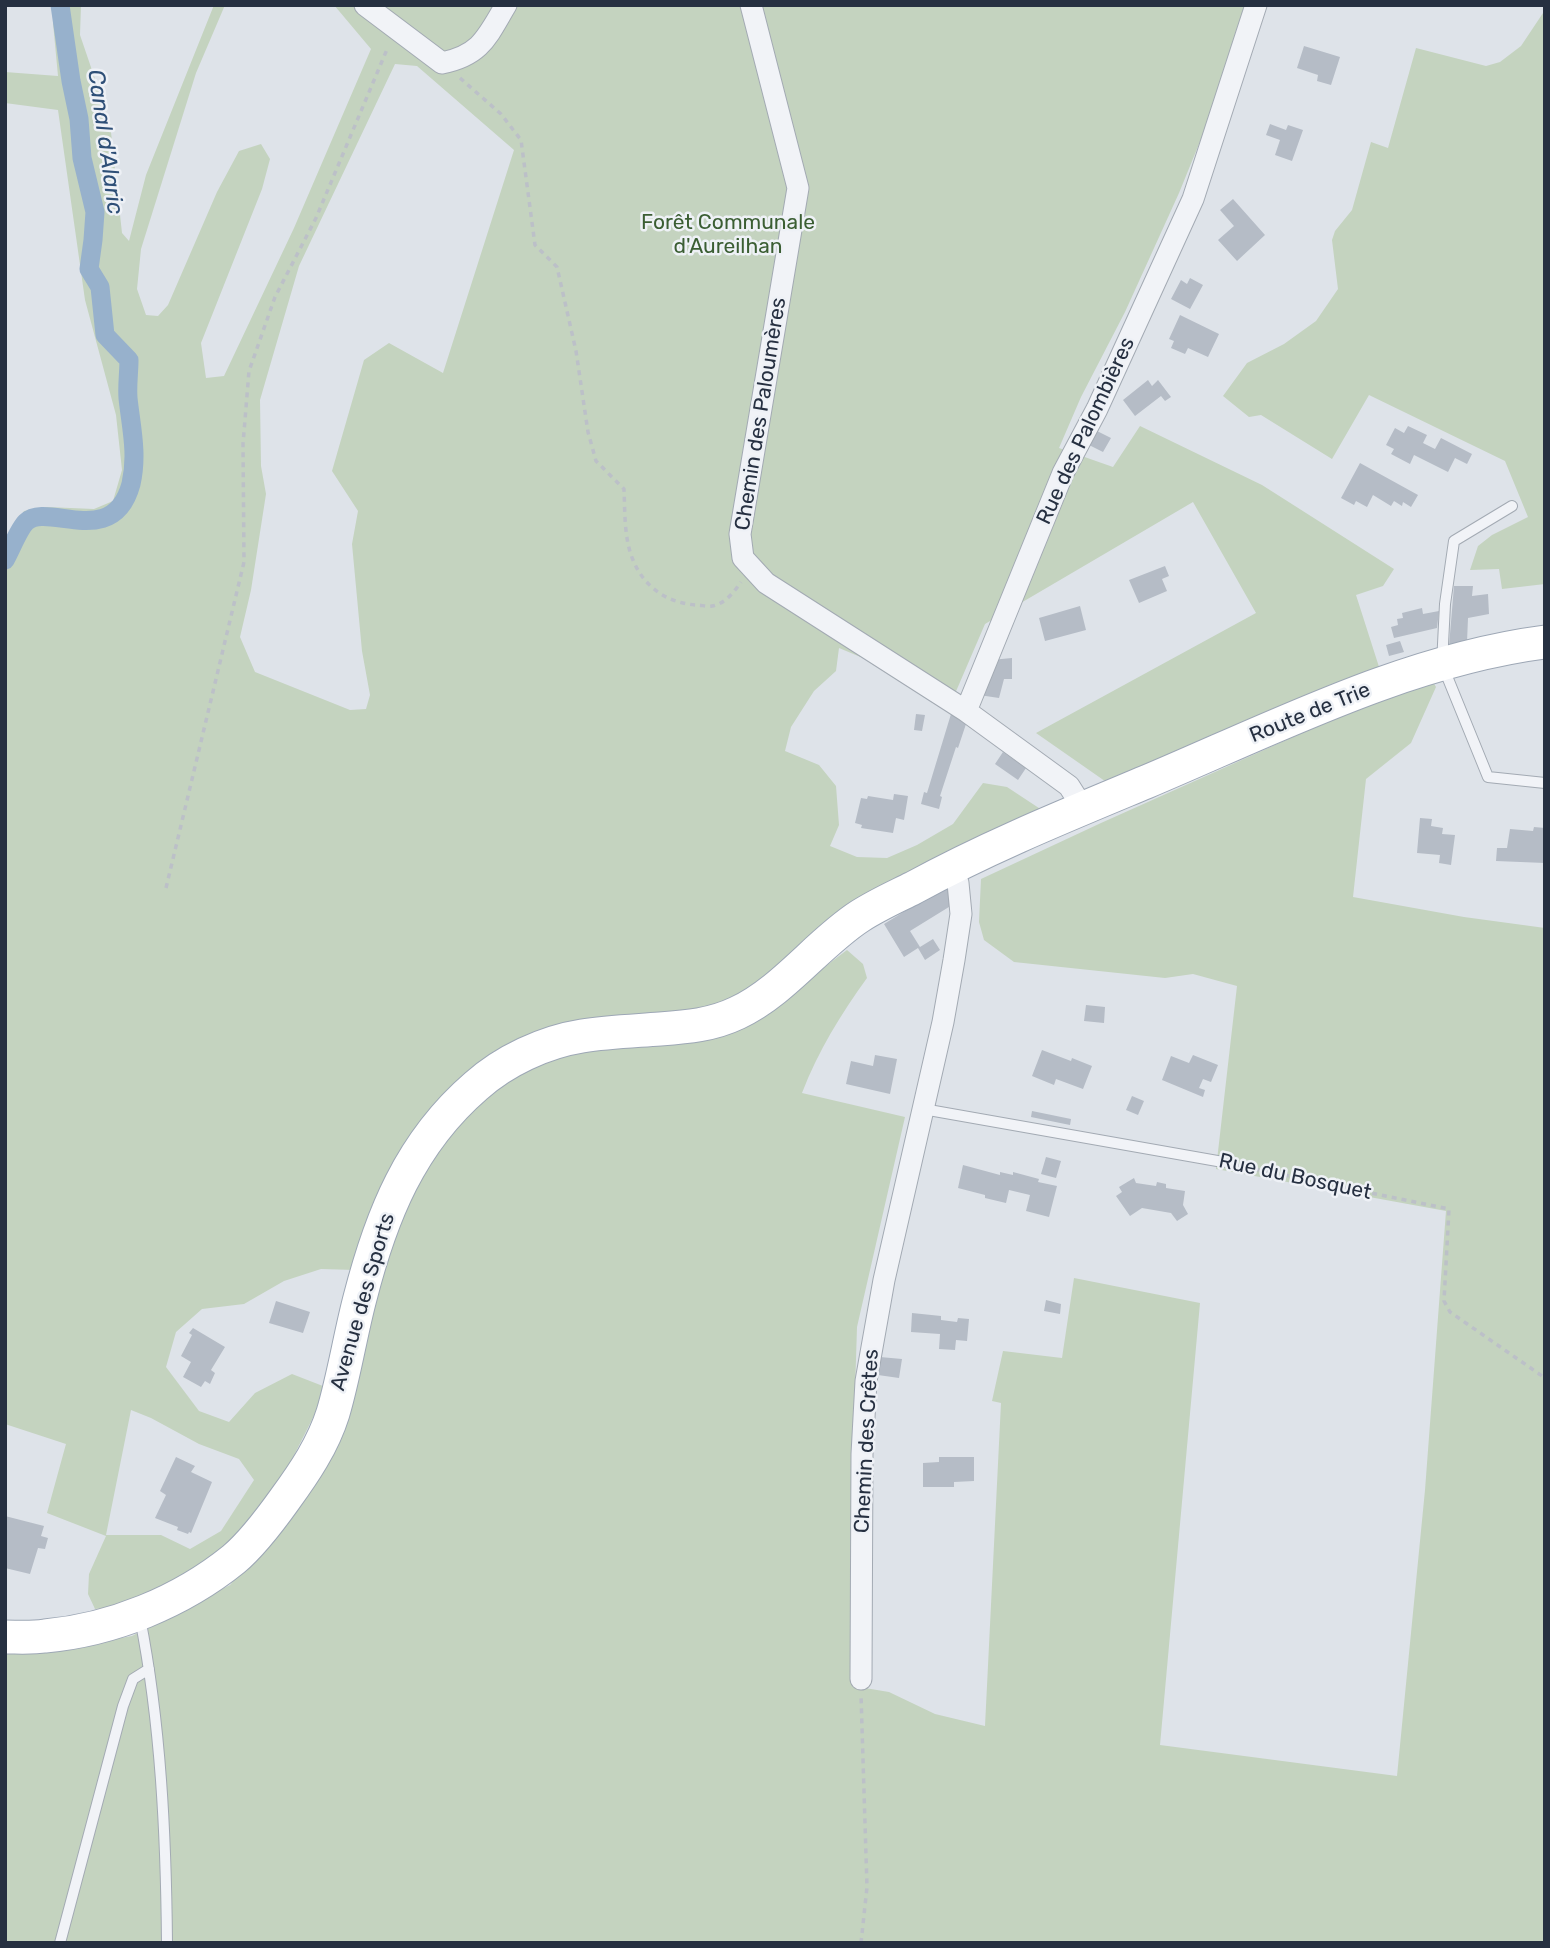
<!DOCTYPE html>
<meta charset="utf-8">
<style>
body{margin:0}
#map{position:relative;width:1550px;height:1948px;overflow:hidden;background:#dee3e9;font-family:Rubik,sans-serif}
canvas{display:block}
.frame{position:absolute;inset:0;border:7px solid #263041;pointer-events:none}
</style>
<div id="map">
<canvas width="1550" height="1948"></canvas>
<div class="frame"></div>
</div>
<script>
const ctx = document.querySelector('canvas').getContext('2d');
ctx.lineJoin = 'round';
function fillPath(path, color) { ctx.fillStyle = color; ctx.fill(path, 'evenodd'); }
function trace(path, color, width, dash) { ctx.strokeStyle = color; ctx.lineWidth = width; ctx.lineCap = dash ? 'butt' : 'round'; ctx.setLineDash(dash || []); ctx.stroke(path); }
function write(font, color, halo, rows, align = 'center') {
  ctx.font = font + ' Rubik,sans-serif'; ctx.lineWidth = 5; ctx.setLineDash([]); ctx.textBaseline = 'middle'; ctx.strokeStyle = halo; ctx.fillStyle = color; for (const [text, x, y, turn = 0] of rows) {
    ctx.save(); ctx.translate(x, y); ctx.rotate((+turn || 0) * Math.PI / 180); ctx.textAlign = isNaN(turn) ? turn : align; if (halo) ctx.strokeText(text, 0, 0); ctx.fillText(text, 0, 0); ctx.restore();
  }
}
const green = new Path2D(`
 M 54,5 L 81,5 L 80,35 L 110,123 L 122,233 L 129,241 L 146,175 L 214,5 L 225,5 L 196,73 L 141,249 L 137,289 L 146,315 L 158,316 L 168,305 L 217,192 L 239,151 L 261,144 L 270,159 L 262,189 L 201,343 L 206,378 L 224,376 L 294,228 L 371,49 L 334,5 L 1251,5 L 1232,63 L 1179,193 L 1125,312 L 1081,397 L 1059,448 L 1113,467 L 1140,426 L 1262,485 L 1394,569 L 1383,586 L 1356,595 L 1380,670 L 1112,786 L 1036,733 L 1256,613 L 1193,502 L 985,624 L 954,696 L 839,648 L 836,671 L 814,691 L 791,727 L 785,751 L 819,765 L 836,786 L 839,825 L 830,846 L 857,857 L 887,858 L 917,845 L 953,824 L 983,783 L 1007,787 L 1048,814 L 728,1003 L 506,1052 L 355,1270 L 321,1269 L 284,1281 L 244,1304 L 202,1309 L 176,1332 L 166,1367 L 199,1411 L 229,1422 L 255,1393 L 292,1374 L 328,1388 L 279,1485 L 240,1540 L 137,1605 L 95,1609 L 88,1594 L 89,1574 L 106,1536 L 47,1513 L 66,1444 L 5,1424 L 5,545 L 24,511 L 47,507 L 94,509 L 113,501 L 122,470 L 116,415 L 85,300 L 58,110 L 5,103 L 5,72 L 58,76 L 53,23 ZM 395,64 L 417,66 L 514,150 L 443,373 L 389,343 L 364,360 L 332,471 L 358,511 L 352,544 L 362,651 L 370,695 L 366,709 L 350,710 L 255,672 L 240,637 L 251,590 L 266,494 L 261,466 L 260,400 L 299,266 ZM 131,1410 L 151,1418 L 199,1444 L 239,1459 L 254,1480 L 221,1531 L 190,1549 L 161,1535 L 106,1535 Z
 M 1545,10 L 1545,584 L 1502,589 L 1499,569 L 1470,570 L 1478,546 L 1492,535 L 1528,517 L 1505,461 L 1369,395 L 1332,459 L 1261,415 L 1249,417 L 1223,396 L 1247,363 L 1284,344 L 1316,321 L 1338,289 L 1332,240 L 1335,231 L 1352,210 L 1371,142 L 1388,148 L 1416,48 L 1486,66 L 1500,62 L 1521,46 Z
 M 1432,680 L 1436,687 L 1411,743 L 1366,779 L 1353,897 L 1464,917 L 1545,928 L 1545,1943 L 5,1943 L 5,1647 L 78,1646 L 132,1636 L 230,1585 L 285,1522 L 404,1205 L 446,1136 L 481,1096 L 523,1067 L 778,1002 L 847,950 L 863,964 L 867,978 C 841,1014 818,1051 802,1093 L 905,1117 L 857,1327 L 851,1521 L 853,1686 L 889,1692 L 935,1714 L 985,1726 L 1001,1403 L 992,1401 L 1003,1351 L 1062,1358 L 1074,1278 L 1200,1303 L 1160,1745 L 1397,1776 L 1425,1490 L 1446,1211 L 1216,1169 L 1237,986 L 1193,974 L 1165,978 L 1014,962 L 984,940 L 979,922 L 981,879 L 1101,823 L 1389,694 Z`);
const canal = new Path2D(`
 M 5,560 C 11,550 18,530 26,522 C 47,501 113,551 131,484 C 138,454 131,427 128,398 C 127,385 129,372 129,360 L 105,335 L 100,287 L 89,269 L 93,240 L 95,212 L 82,158 L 79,119 L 71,81 L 60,5`);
const building = new Path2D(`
 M 1304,46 L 1340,57 L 1331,85 L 1317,81 L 1318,75 L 1297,68 Z
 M 1270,124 L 1286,130 L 1288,125 L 1303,130 L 1292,161 L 1275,155 L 1280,140 L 1266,135 Z
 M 1233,199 L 1265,235 L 1237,261 L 1218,240 L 1234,226 L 1220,210 Z
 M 1190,278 L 1203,285 L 1190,309 L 1171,299 L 1181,280 L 1187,284 Z
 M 1180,315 L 1219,334 L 1208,357 L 1188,348 L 1185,354 L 1171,348 L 1174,341 L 1169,339 Z
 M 1148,380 L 1152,386 L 1158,380 L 1171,397 L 1165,401 L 1161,396 L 1135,416 L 1123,400 Z
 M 1408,426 L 1427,435 L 1423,443 L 1435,449 L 1441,438 L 1472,454 L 1467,464 L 1455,458 L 1448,472 L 1414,455 L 1410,464 L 1391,454 L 1394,449 L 1386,445 L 1395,428 L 1404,433 Z
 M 1095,430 L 1111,438 L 1103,452 L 1087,444 Z
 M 1360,463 L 1418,495 L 1411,507 L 1403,502 L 1402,506 L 1394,501 L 1391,506 L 1373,495 L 1367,507 L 1356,501 L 1354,505 L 1341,498 Z
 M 1165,566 L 1169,576 L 1162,579 L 1167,591 L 1139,603 L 1129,580 Z
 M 1454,586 L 1473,586 L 1472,596 L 1488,594 L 1489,614 L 1468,618 L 1467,642 L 1449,646 Z
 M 1080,606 L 1086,630 L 1045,641 L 1039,618 Z
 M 1422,608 L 1423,614 L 1439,611 L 1437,628 L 1394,638 L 1391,627 L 1398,625 L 1397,619 L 1403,618 L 1402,613 Z
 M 1400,641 L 1404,652 L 1389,656 L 1386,645 Z
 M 1012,658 L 1012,679 L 1004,679 L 999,698 L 979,695 L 991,660 Z
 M 916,714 L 925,715 L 922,731 L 914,730 Z
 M 951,714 L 966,724 L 958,748 L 956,747 L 940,796 L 942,797 L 939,809 L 921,804 L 924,792 L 927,793 Z
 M 1003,752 L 1026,768 L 1018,780 L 995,764 Z
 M 894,794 L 908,796 L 904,820 L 896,818 L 893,833 L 861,828 L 862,825 L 855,823 L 861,798 L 867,799 L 868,796 L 893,800 Z
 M 1420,818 L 1432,819 L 1431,826 L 1443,828 L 1442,834 L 1455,835 L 1451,865 L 1439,863 L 1440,855 L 1417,853 Z
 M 1534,827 L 1545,828 L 1545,863 L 1496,861 L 1497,848 L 1507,848 L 1510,829 L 1533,831 Z
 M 946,886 L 957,902 L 910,931 L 920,947 L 933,939 L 940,950 L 925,960 L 918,948 L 904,957 L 884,924 Z
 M 1086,1005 L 1105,1007 L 1104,1023 L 1084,1021 Z
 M 1042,1050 L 1071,1061 L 1072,1058 L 1092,1066 L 1083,1089 L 1056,1079 L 1054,1085 L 1032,1076 Z
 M 875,1055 L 897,1059 L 890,1094 L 846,1084 L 851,1061 L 873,1066 Z
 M 1193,1055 L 1218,1065 L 1211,1082 L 1203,1079 L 1199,1088 L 1205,1090 L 1203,1097 L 1162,1080 L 1171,1056 L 1189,1063 Z
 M 1132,1096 L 1144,1101 L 1138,1115 L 1126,1110 Z
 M 1032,1111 L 1071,1119 L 1070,1125 L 1031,1117 Z
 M 1046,1157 L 1061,1161 L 1056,1178 L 1041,1174 Z
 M 963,1165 L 1000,1175 L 1000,1172 L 1013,1175 L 1013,1172 L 1039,1179 L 1038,1182 L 1057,1186 L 1049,1217 L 1026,1211 L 1030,1195 L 1009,1190 L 1006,1203 L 985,1198 L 985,1195 L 958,1188 Z
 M 1134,1178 L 1136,1183 L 1156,1186 L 1157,1182 L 1166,1184 L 1166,1188 L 1185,1191 L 1183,1205 L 1188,1214 L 1177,1221 L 1171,1213 L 1142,1208 L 1130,1216 L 1116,1196 L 1122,1192 L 1119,1187 Z
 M 1046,1300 L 1061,1304 L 1060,1314 L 1044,1311 Z
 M 276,1301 L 310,1312 L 303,1333 L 269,1323 Z
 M 912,1313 L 941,1316 L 941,1320 L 957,1322 L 958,1318 L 969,1319 L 967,1341 L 956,1340 L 955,1350 L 939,1349 L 940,1334 L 911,1332 Z
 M 193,1328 L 225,1347 L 211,1370 L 215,1373 L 210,1384 L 205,1381 L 201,1387 L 183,1377 L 191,1362 L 181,1356 L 192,1335 L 189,1333 Z
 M 880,1357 L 902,1359 L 899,1378 L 878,1375 Z
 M 176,1457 L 195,1466 L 191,1472 L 212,1482 L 191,1533 L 189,1532 L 188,1534 L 177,1530 L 178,1527 L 155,1518 L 166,1495 L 160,1491 Z
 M 939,1457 L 974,1457 L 974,1481 L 954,1482 L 954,1487 L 923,1487 L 923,1463 L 939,1462 Z
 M 5,1516 L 44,1526 L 41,1536 L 48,1538 L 45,1549 L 38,1548 L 30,1574 L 5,1568 Z`);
const path = new Path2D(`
 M 460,78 L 501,114 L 521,140 L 535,245 L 557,267 L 576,351 L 588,432 L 596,461 L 624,489 C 625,512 624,539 633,560 C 644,587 667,603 696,605 C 701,605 708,607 712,606 C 725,604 734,592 741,582
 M 166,888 L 244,562 L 243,444 L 249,371 L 275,297 L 316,218 L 388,47
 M 1235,1165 L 1449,1209 L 1444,1301 L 1450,1312 L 1545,1378
 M 861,1943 L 867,1887 L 861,1695`);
const lane = new Path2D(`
 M 1512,506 L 1454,541 L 1445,604 L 1442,664 L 1488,777 L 1545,783
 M 923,1109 L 1223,1162
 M 140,1618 C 161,1725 166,1835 167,1943
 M 60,1943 L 123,1706 L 133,1679 L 149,1669`);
const street = new Path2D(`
 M 365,5 L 442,63 C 481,55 487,37 506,5
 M 751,5 L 798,188 L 740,534 L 743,558 L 766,583 L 966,711
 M 1083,808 L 1069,786 L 966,711 L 1063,473 L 1097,409 L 1193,199 L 1256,5
 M 861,1679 L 862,1454 L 866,1381 L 884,1280 L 943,1022 L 954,960 L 961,914 L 958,883 L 952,866`);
const primary = new Path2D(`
 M 5,1637 C 18,1637 32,1638 45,1636 C 112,1630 181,1602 234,1559 C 253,1543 270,1520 285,1499 C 304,1473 323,1445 333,1413 C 344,1376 350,1336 360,1298 C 381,1216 410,1143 476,1086 C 504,1061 544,1042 582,1036 C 607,1032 634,1031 660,1029 C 687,1027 712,1025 737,1013 C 784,991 818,943 860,916 C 877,905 895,897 913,888 C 988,847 1067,815 1146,782 C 1274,728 1406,660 1545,642`);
const parkNames = [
 ["Forêt Communale",728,223],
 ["d'Aureilhan",728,247]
];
const streetNames = [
 ["Chemin des Paloumères",761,414,-81],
 ["Rue des Palombières",1086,431,-65],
 ["Route de Trie",1310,713,-22],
 ["Rue du Bosquet",1295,1177,12],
 ["Avenue des Sports",363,1302,-74],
 ["Chemin des Crêtes",867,1441,-87]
];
const waterNames = [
 ["Canal d'Alaric",105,142,82]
];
fillPath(green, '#c4d3bf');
trace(canal, '#97b1cc', 19);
fillPath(building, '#b5bcc6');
trace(lane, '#a3aab3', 12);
trace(street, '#a3aab3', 23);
trace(primary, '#9da7b5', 35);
trace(path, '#bcc0c8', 3.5, [5, 5]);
trace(lane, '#f1f3f7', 10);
trace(street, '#f1f3f7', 21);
trace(primary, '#fff', 33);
write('21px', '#3b5e33', '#eef1f6', parkNames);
write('21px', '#263041', '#eef1f6', streetNames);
write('italic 23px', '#2e4f77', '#eef1f6', waterNames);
</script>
